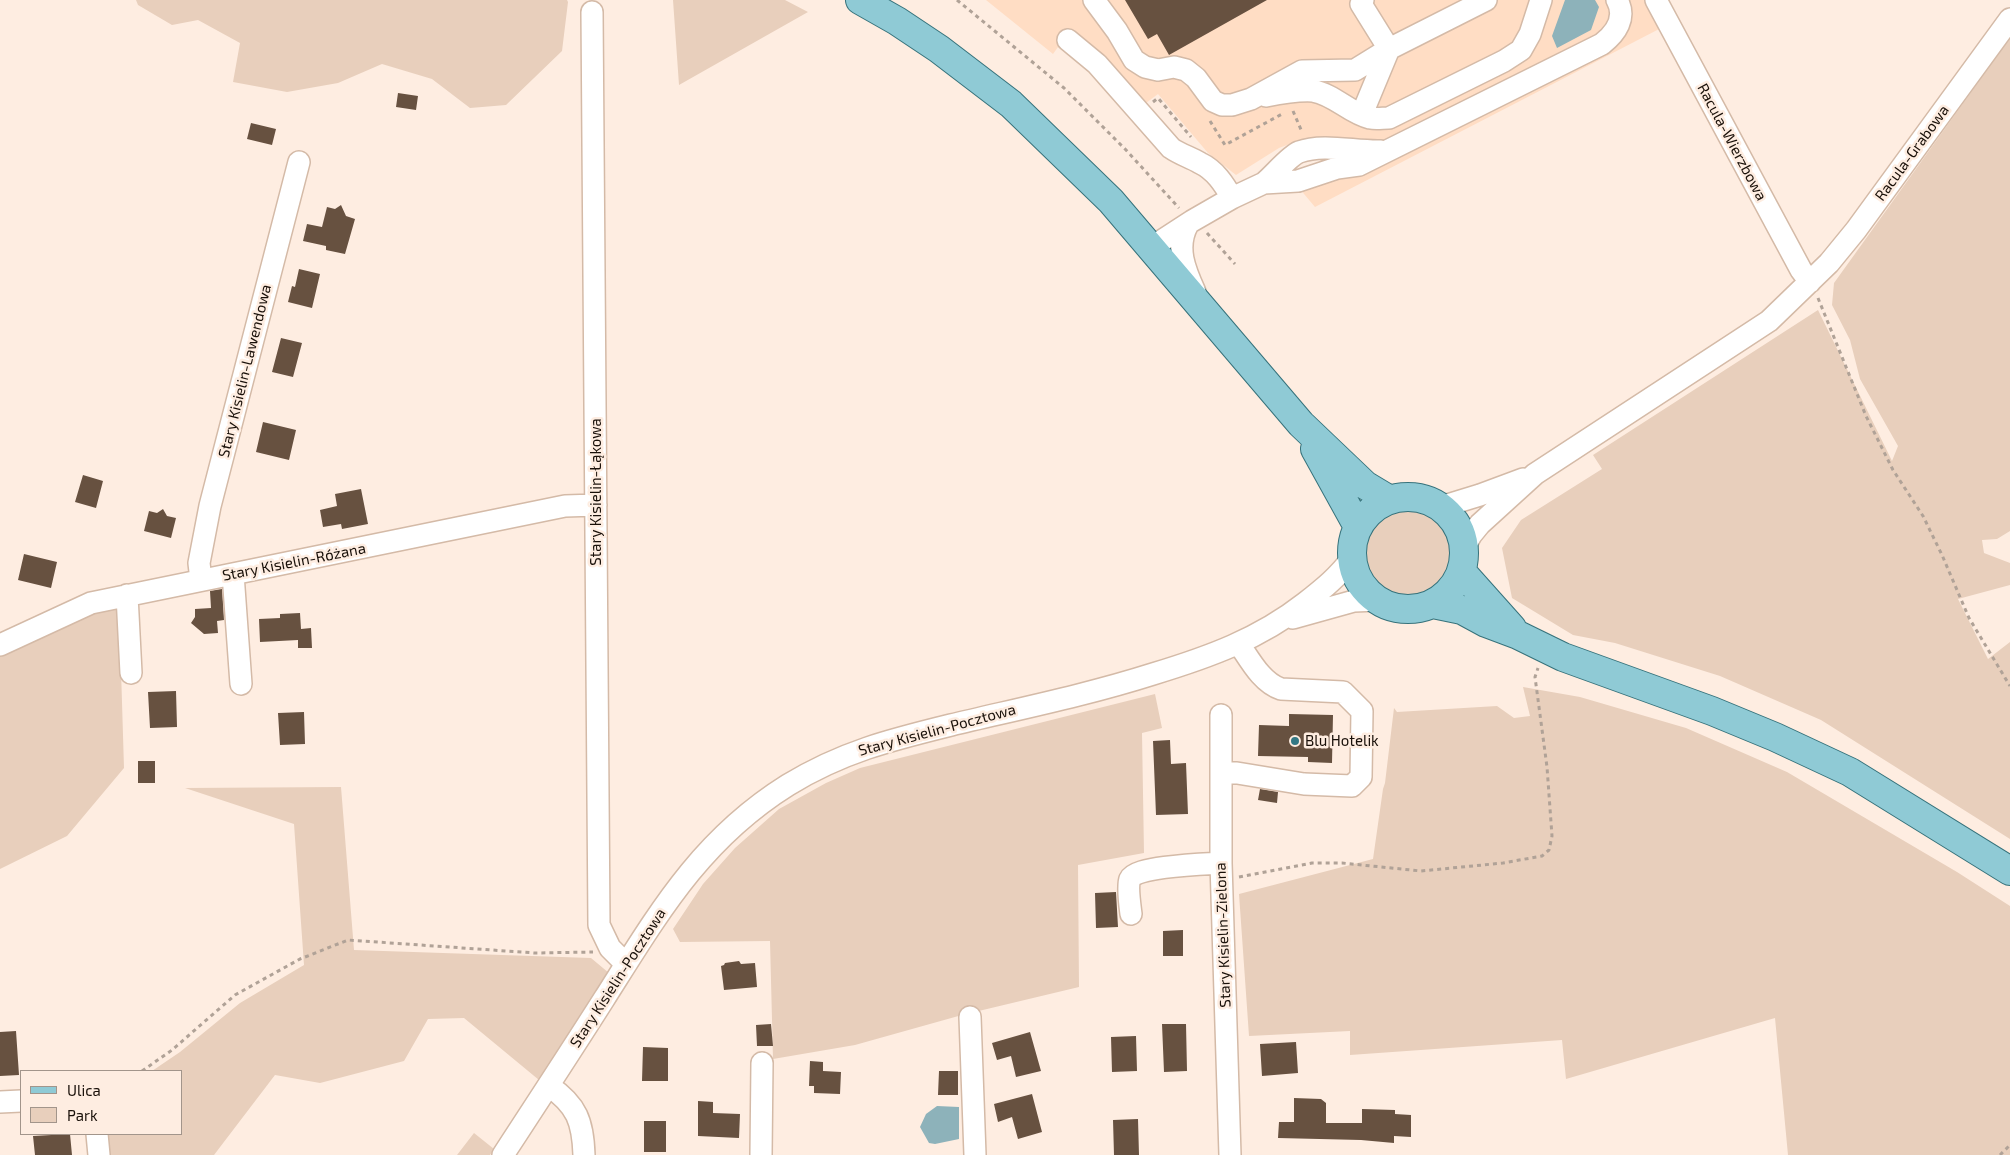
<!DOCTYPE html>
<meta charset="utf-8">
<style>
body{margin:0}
#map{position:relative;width:2010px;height:1155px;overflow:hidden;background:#feede1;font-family:"Exo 2",sans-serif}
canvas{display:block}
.legend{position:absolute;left:20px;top:1070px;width:162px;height:65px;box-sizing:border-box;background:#feede1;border:1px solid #a2958b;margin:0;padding:6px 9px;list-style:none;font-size:15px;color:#191009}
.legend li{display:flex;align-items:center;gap:10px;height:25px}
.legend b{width:25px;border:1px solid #a2958b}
</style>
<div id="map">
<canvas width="2010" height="1155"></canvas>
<ul class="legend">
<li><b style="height:6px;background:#8fcad5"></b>Ulica</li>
<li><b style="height:14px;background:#e8cfbc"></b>Park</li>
</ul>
</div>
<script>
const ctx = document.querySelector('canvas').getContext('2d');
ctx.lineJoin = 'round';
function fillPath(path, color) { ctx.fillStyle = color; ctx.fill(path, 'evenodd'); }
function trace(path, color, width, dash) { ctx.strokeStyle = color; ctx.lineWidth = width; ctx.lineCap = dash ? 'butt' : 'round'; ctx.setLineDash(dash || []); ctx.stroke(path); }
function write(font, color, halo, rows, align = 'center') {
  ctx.font = font + ' "Exo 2",sans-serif'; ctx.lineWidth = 5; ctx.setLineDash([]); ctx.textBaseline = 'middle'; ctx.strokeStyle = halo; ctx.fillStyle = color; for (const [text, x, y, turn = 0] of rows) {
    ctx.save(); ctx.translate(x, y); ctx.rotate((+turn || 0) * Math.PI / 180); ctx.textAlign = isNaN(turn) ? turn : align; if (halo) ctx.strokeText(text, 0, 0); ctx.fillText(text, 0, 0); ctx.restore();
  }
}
const built = new Path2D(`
 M 986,0 L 1648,0 L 1663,27 L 1315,207 L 1299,188 L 1322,165 L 1318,155 L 1298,141 L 1279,148 L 1236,175 L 1208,153 L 1158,94 L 1146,103 L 1071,29 L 1053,54 Z`);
const green = new Path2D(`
 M 136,0 L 567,0 L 568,2 L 562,51 L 506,105 L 470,108 L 432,79 L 382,64 L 338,83 L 287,92 L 233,82 L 240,43 L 198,20 L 172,25 L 138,5 Z
 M 673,0 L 785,0 L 808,12 L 679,85 Z
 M 2010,38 L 2010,531 L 1997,539 L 1982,540 L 1984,553 L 2010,563 L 2010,585 L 1958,599 L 1988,659 L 2010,642 L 2010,839 L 1821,720 L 1720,676 L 1615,643 L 1573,635 L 1512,598 L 1502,548 L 1521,520 L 1602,469 L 1593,455 L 1818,310 L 1892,461 L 1898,446 L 1860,379 L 1850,340 L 1832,305 L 1834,283 Z
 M1364 555a45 45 0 1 1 90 0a45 45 0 1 1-90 0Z
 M 119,604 L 124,768 L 67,836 L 0,869 L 0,657 L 96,609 Z
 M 1523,687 L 1580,697 L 1686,728 L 1787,772 L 1957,872 L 2010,906 L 2010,1155 L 1788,1155 L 1775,1018 L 1566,1079 L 1562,1040 L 1350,1055 L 1350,1031 L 1249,1036 L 1239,894 L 1373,859 L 1383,789 L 1385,783 L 1394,708 L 1397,712 L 1497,706 L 1514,718 L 1530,716 Z
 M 1155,694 L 1162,728 L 1142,733 L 1144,853 L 1078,865 L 1079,987 L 962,1015 L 855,1045 L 773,1059 L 770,941 L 680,942 L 673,929 L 703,884 L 735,848 L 779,809 L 826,783 L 860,768 Z
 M 341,787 L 354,950 L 591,958 L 609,973 L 539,1080 L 464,1018 L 428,1019 L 404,1061 L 320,1083 L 275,1075 L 214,1155 L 110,1155 L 107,1134 L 181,1134 L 181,1071 L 152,1071 L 180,1052 L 240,1003 L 304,965 L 294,824 L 185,788 Z
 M 474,1133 L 494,1149 L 490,1155 L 457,1155 Z`);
const water = new Path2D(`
 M 1565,0 L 1595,0 L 1599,7 L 1591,30 L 1557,48 L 1552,36 Z
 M 937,1106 L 959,1107 L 959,1139 L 935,1144 L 929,1143 L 920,1127 L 926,1114 Z`);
const building = new Path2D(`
 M 1125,0 L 1267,0 L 1169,55 L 1157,34 L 1148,39 Z
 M 398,93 L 418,96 L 416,110 L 396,107 Z
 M 251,123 L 276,129 L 272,145 L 247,139 Z
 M 341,205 L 346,216 L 355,219 L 345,254 L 326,250 L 326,246 L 303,241 L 307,224 L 322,227 L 327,207 L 335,209 Z
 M 299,269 L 320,274 L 312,308 L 288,302 L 292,286 L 295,287 Z
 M 281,338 L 302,343 L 293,377 L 272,372 Z
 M 263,422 L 296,430 L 289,460 L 256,452 Z
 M 83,475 L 103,481 L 96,508 L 75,502 Z
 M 361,489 L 368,524 L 342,529 L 341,524 L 323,527 L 320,510 L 337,506 L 335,494 Z
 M 163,509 L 167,516 L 176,518 L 171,538 L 144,531 L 149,511 L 157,513 Z
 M 24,554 L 57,562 L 51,588 L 18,580 Z
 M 222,589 L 224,620 L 217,621 L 218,633 L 204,634 L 191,623 L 195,617 L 195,609 L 211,608 L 210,591 Z
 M 300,613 L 301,629 L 311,628 L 312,648 L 298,648 L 298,640 L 260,642 L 259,619 L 280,618 L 280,614 Z
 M 176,691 L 177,727 L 150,728 L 148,692 Z
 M 304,712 L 305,744 L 280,745 L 278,713 Z
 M 1289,714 L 1333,715 L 1332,763 L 1308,762 L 1308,757 L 1258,756 L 1259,725 L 1289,726 Z
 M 1170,740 L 1171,764 L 1186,763 L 1188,814 L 1156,815 L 1153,741 Z
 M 138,761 L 155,761 L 155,783 L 138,783 Z
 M 1260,789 L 1278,792 L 1277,803 L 1258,800 Z
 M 1116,892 L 1118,927 L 1096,928 L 1095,893 Z
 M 1183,930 L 1183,956 L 1163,956 L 1163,931 Z
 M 739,961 L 741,964 L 755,963 L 757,987 L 724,990 L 721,966 L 724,965 L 725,963 Z
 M 771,1024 L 773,1046 L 757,1046 L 756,1025 Z
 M 1162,1024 L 1186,1024 L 1187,1071 L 1164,1072 Z
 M 16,1031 L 19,1075 L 0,1076 L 0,1032 Z
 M 1030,1032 L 1041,1071 L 1016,1077 L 1011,1056 L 997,1060 L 992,1043 Z
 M 1136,1036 L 1137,1071 L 1112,1072 L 1111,1037 Z
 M 1296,1042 L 1298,1073 L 1262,1076 L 1260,1044 Z
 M 643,1047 L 668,1048 L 668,1081 L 642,1081 Z
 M 810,1061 L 823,1062 L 823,1071 L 841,1072 L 840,1094 L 814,1093 L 814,1086 L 809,1086 Z
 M 939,1071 L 958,1071 L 958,1095 L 938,1095 Z
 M 1032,1094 L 1042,1132 L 1018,1139 L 1012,1117 L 998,1122 L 994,1104 Z
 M 1294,1098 L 1321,1099 L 1326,1103 L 1326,1123 L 1362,1123 L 1362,1109 L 1395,1110 L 1395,1114 L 1411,1115 L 1411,1137 L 1394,1136 L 1394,1143 L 1361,1140 L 1278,1138 L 1279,1122 L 1294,1122 Z
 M 698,1101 L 713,1102 L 713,1113 L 740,1114 L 739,1138 L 698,1136 Z
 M 1138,1119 L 1139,1155 L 1114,1155 L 1113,1120 Z
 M 644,1121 L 666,1121 L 666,1152 L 644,1152 Z
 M 70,1134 L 72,1155 L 35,1155 L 33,1136 Z`);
const path = new Path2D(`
 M 957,0 L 1064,88 L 1126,150 L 1179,208
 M 1153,102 L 1158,98 L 1191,137
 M 1293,111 L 1302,132
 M 1210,121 L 1225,145 L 1282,114
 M 1207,233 L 1235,264
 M 1818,298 L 1866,416 L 1893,470 L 1923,516 L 1942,555 L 1969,618 L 2010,686
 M 1239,877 L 1312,863 L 1342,863 L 1421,871 L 1503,863 L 1542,856 L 1549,850 L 1552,836 L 1547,767 L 1535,677 L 1538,668
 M 142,1071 L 172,1050 L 235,995 L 300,959 L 348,940 L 535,953 L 593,952
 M 2000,1155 L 2010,1145`);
const minor = new Path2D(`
 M 1094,0 L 1117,31 L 1134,60 L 1145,67 L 1158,70 L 1174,67 L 1186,70 L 1196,78 L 1213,101 L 1222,105 L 1232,105 L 1251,99 L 1302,71 L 1355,70 L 1389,49 L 1486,0
 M 1363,0 L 1361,4 L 1389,49
 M 1656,0 L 1801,270 L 1810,282
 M 592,12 L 599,925 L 610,948 L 626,964
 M 1068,40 L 1097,64 L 1171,148 C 1181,155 1190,157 1200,163 C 1215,170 1224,184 1232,198
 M 1266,96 C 1281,93 1298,90 1313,91 C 1334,94 1349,113 1370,118 C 1376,119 1383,118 1389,118 L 1504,61 L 1521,50 L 1530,34 L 1541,0
 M 1362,114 L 1389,49
 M 1264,183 C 1273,176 1289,156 1299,152 C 1324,143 1355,152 1381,151
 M 1188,224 C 1175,247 1185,270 1195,292
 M 1152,247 L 1192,221 L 1232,198 L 1264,183 L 1298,181 L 1337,168 L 1359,165 L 1602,44 C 1616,33 1627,18 1617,0
 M 1441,507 L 1480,495 L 1523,479
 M 1464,548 L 1471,535 L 1480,524 L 1535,474 L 1769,321 L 1829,263 L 1856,230 L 2010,19
 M 233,574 L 241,684
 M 201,580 L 199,563 L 210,506 L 299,162
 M 127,595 L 131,673
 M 1293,618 L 1354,601 L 1378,600
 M 0,645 L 91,603 L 565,506 L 596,505
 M 1221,715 L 1221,863 L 1230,1155
 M 1221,773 L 1237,773 L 1304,784 L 1352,786 L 1361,777 L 1362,711 L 1343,692 L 1281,689 C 1262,683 1250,660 1239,644
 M 1131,914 C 1130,906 1127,886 1130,879 C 1135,866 1206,864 1221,863
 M 970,1017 L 975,1155
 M 549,1086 C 577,1105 583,1122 584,1155
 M 0,1102 L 21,1101
 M 97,1134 L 99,1155
 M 503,1155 C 537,1103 571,1051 604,999 C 658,914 700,840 788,785 C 842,752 890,740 951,725 C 1018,709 1087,695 1153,674 C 1209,657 1259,639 1305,603 C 1323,589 1339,576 1352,558
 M 761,1155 L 762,1063`);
const major = new Path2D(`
 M 860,0 L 897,21 L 939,49 L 1011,104 L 1111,201 L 1301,424 L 1365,485 L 1390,500
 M 1315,449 L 1357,525
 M1352 553a56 56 0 1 1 112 0a56 56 0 1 1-112 0Z
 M 1462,572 L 1512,628
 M 1433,604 L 1462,610 L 1486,623 L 1518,635 L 1563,657 L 1712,711 L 1775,737 L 1850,772 L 2010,871`);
const markers = [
 [1295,741,5,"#337885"]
];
const streetNames = [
 ["Racula-Wierzbowa",1732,142,62],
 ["Racula-Grabowa",1912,153,-54],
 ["Stary Kisielin-Lawendowa",245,371,-76],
 ["Stary Kisielin-Łąkowa",596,492,-90],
 ["Stary Kisielin-Różana",294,562,-11],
 ["Stary Kisielin-Pocztowa",937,730,-15],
 ["Stary Kisielin-Zielona",1223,935,-92],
 ["Stary Kisielin-Pocztowa",618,978,-57]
];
const poiNames = [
 ["Blu Hotelik",1305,741]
];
fillPath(built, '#ffddc4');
fillPath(green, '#e8cfbc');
fillPath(water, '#8db2ba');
fillPath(building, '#675140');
trace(minor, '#d4baa7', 24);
trace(major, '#36727b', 30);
trace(path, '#b0a297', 3, [4, 4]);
trace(minor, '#fff', 21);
trace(major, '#8fcad5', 28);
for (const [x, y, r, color] of markers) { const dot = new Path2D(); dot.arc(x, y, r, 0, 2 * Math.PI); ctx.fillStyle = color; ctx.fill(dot); trace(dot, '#feede1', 2); }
write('15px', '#191009', '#feede1', streetNames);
write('15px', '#191009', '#feede1', poiNames, 'left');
</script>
